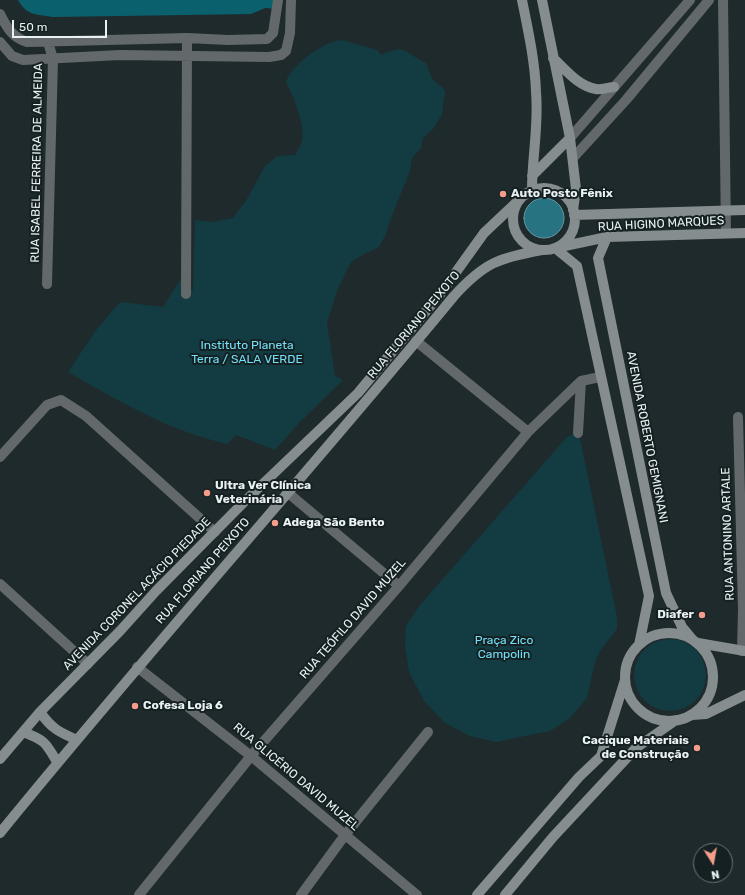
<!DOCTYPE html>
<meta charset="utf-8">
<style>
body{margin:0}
#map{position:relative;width:745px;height:895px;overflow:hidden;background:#1f2a2c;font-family:Rubik,sans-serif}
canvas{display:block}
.north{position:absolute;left:693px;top:843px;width:40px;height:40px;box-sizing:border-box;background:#152022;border:1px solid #6a7476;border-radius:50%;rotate:169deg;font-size:11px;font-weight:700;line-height:16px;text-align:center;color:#eaf1f3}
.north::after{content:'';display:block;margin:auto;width:14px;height:18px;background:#f49d8b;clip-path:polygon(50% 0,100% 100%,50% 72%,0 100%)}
.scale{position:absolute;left:12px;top:20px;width:95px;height:18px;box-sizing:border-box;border:2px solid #eaf1f3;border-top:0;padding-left:5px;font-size:12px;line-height:14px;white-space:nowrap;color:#eaf1f3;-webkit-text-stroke:3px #152022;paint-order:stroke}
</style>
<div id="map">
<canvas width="745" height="895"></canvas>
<div class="north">N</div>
<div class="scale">50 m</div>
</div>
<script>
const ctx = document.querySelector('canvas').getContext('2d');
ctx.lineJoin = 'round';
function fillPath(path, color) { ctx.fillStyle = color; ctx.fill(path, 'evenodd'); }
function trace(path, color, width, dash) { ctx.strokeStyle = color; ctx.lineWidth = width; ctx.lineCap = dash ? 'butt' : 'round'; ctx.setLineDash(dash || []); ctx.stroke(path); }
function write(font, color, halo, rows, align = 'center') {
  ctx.font = font + ' Rubik,sans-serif'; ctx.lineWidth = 4; ctx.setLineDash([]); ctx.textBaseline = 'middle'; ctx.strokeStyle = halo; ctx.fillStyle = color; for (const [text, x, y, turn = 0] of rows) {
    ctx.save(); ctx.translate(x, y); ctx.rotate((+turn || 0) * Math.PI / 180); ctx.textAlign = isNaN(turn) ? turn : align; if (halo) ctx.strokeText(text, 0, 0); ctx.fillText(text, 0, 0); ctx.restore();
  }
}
const green = new Path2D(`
 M 342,40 L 377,50 L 382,55 C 405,43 405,53 426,63 L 432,79 L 443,88 L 445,92 L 442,114 L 433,129 L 423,138 L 421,148 L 412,158 L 410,171 L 389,223 L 386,234 L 379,247 L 357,258 L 350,264 L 337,291 L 327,323 L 335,376 L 343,380 L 300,422 L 275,450 L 236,435 L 227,444 C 169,431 119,401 68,372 L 96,330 L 120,302 L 163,307 L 180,280 L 193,291 L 195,220 L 211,222 L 233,218 L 247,199 L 265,166 L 277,156 L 295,155 C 297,151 301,146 302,141 C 306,127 293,94 286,82 C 291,65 324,41 342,40 Z
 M 572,434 L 578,434 L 581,443 L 617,617 L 617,629 L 600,651 L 595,662 L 587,698 L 570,718 L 550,731 L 496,742 L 470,736 L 445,723 L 424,701 L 409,672 L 405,645 L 406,626 L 420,605 L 566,438 Z
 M634 675a36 36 0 1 1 72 0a36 36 0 1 1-72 0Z`);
const forest = new Path2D(`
 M 18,0 L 276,0 L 277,9 L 265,8 L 251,14 L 53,17 C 36,14 27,16 18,0 Z`);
const water = new Path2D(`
 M524 218a20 20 0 1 1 40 0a20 20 0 1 1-40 0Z`);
const street = new Path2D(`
 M 723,0 L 726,233
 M 0,14 C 7,28 12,37 27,42 L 187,38 L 228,40 L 267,39 L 273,33 L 278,0
 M 0,42 L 12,56 L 23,60 L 120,55 L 269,57 L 281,55 L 286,51 L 290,33 L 291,0
 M 570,138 L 690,0
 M 573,158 L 626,100 L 709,0
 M 47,284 L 53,59 L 48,42
 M 186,294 L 187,38
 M 416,341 L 528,432
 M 738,417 L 743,609 L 742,651
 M 578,433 L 581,381
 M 0,457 L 47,405 L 61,400 L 86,416 L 215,532
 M 287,492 L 399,586
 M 0,584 L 88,664
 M 137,667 L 251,756 L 417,895
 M 139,895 L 251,756 L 399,586 L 528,432 L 581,381 L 600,377
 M 301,895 L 345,835 L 428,732`);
const secondary = new Path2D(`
 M 522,0 C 528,30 535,61 536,92 C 539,125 532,157 532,190
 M 542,0 L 570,138 L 576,189 L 573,210
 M 553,58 C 566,70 578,86 596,89 C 601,90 609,87 614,87
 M 532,176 L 570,138
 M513 219a31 31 0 1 1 62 0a31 31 0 1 1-62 0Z
 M 574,215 L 745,210
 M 607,237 L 598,258 L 666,593 L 682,627 L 692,639
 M 560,247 L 607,237 L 745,233
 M 555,248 L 577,266 L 649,596 L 639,645
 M625 677a44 44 0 1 1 88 0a44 44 0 1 1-88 0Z
 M 698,643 L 745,651
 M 40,712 C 52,729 59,732 77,740
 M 692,715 L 706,714 L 745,695
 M 23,732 C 45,740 46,743 57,762
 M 0,759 L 40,712 L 120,631 L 156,591 L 246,500 L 358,393 L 441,293 L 484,233 L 519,200
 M 0,833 C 148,651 305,477 454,296 C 484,263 498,258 542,250
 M 477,895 L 579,777 L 601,756 L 625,680
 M 505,895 L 553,837 L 636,748 L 676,720`);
const markers = [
 [503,194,4,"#f49d8b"],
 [207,493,4,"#f49d8b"],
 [275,523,4,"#f49d8b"],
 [702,615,4,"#f49d8b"],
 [135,706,4,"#f49d8b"],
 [697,748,4,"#f49d8b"]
];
const streetNames = [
 ["RUA ISABEL FERREIRA DE ALMEIDA",37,163,-89],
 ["RUA HIGINO MARQUES",661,224,-3],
 ["RUA FLORIANO PEIXOTO",414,325,-50],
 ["AVENIDA ROBERTO GEMIGNANI",647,437,79],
 ["RUA ANTONINO ARTALE",728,534,-92],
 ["RUA FLORIANO PEIXOTO",203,571,-49],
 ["AVENIDA CORONEL ACÁCIO PIEDADE",137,594,-46],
 ["RUA TEÓFILO DAVID MUZEL",353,619,-49],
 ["RUA GLICÉRIO DAVID MUZEL",296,777,40]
];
const poiNames = [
 ["Auto Posto Fênix",511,194],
 ["Ultra Ver Clínica",215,486],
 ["Veterinária",215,500],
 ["Adega São Bento",283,523],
 ["Diafer",694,615,"right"],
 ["Cofesa Loja 6",143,706],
 ["Cacique Materiais",689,741,"right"],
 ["de Construção",689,755,"right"]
];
const parkNames = [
 ["Instituto Planeta",247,346],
 ["Terra / SALA VERDE",247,360],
 ["Praça Zico",504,641],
 ["Campolin",504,655]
];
fillPath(green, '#133b42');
fillPath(forest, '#0b606e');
fillPath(water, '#277381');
trace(water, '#6299a3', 1);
trace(street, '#63696a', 10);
trace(secondary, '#858d8f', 10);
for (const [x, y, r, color] of markers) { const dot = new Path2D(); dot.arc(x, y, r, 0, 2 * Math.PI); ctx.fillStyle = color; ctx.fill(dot); trace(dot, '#152022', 1.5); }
write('12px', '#eaf1f3', '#152022', streetNames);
write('bold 12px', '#eaf1f3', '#152022', poiNames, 'left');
write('12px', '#71e0f6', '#152022', parkNames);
</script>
